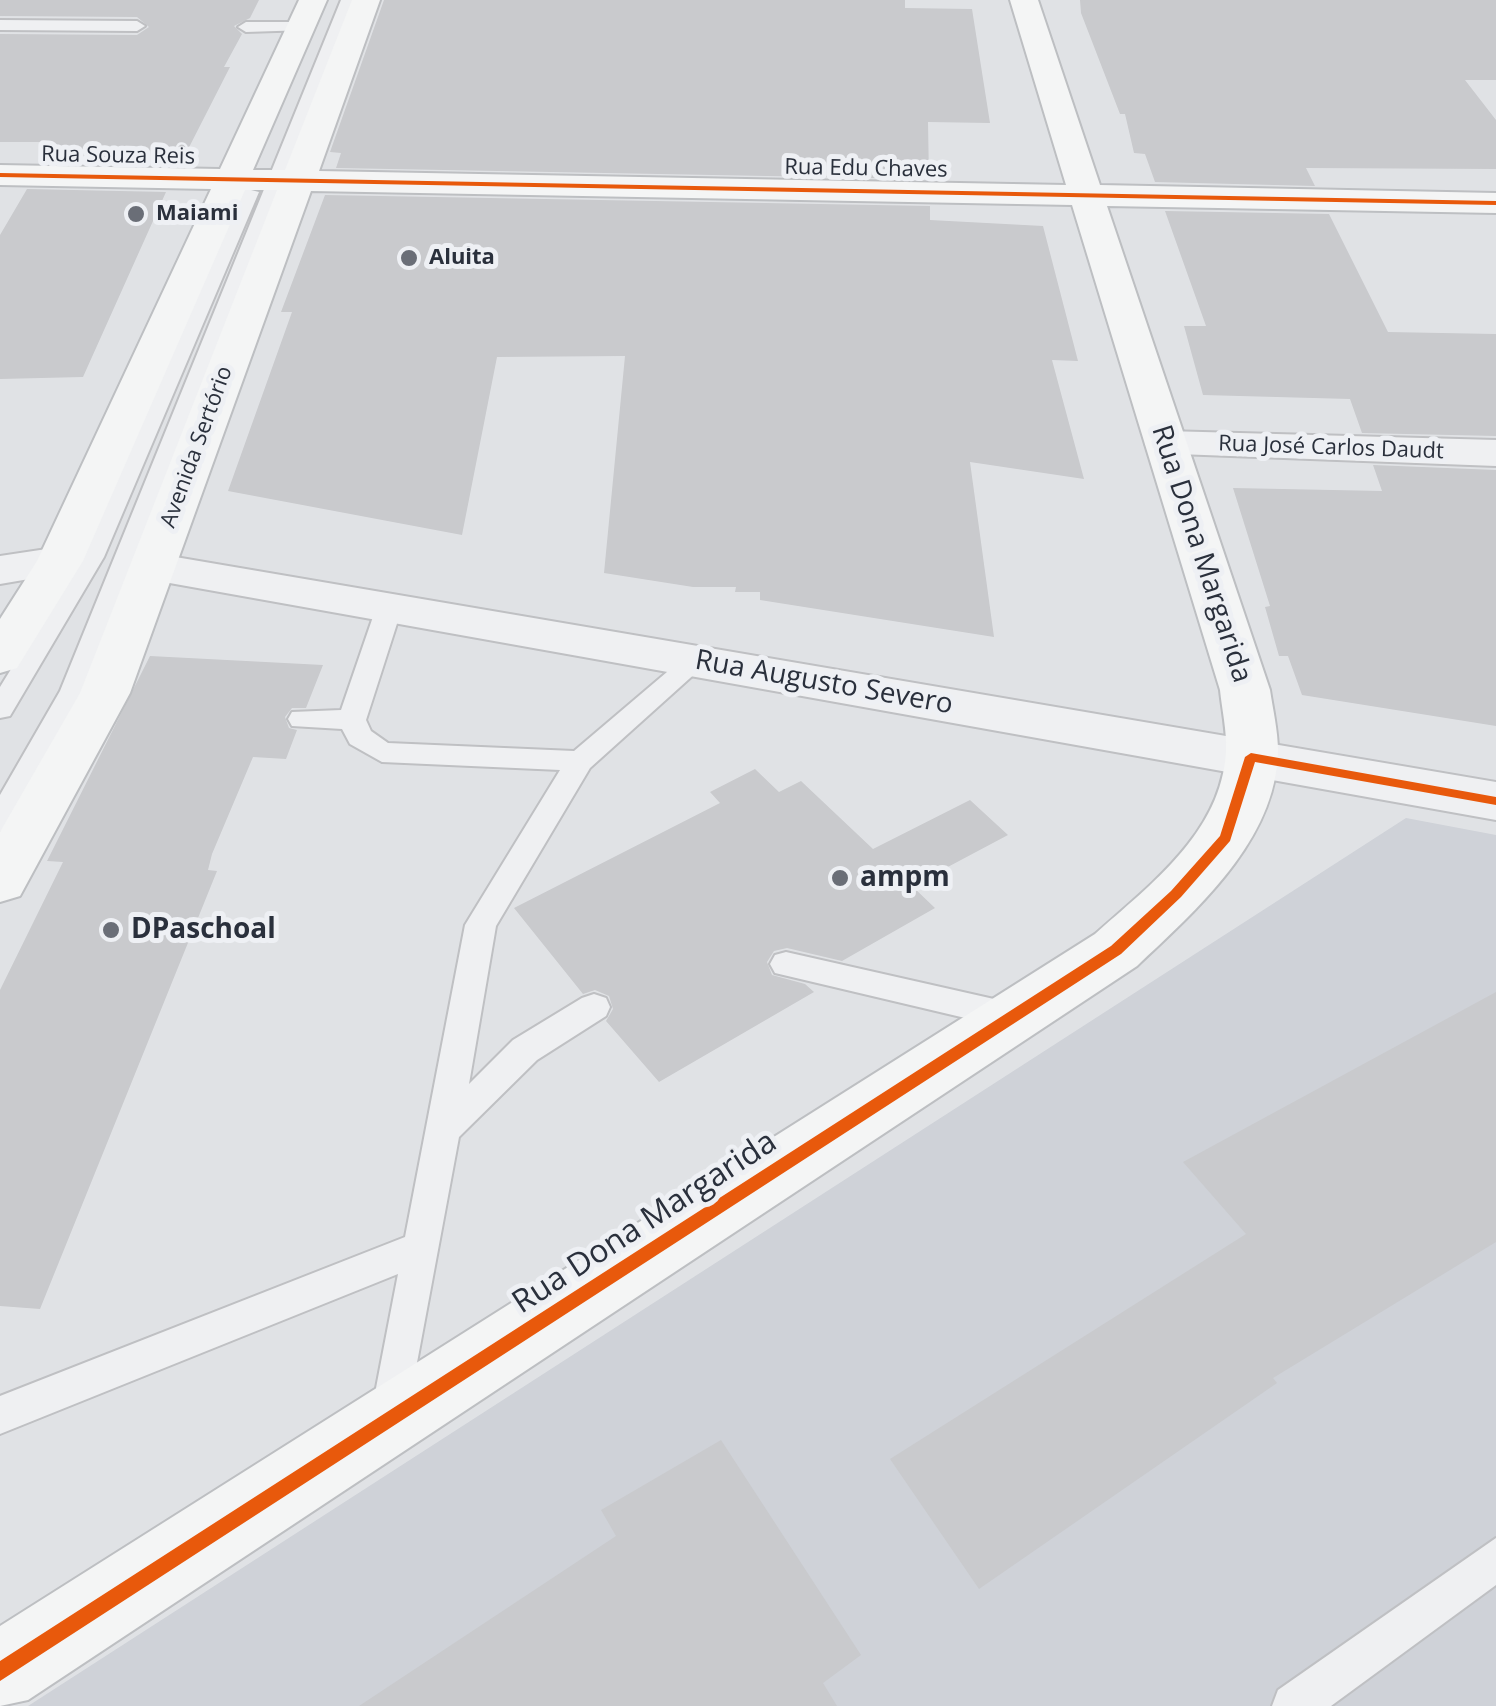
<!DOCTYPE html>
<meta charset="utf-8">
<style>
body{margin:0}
canvas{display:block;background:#e0e2e5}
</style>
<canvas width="1496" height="1706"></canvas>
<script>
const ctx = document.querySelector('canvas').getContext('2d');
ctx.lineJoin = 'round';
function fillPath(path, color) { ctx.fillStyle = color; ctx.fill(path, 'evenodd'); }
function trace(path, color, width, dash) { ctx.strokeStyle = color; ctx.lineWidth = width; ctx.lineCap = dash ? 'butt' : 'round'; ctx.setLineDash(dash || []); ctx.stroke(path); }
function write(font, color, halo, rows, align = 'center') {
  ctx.font = font + ' "Open Sans",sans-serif'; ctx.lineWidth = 10; ctx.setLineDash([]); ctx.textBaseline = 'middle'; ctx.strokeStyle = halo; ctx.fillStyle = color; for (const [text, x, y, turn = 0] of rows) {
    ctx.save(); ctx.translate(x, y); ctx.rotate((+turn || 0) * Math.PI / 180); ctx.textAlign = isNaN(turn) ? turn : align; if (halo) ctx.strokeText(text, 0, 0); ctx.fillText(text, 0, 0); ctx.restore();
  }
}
const built = new Path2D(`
 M 1406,818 L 1496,835 L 1496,1706 L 28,1706 Z`);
const building = new Path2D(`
 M 0,0 L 259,0 L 250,18 L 234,26 L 242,34 L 224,67 L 230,67 L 180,165 L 43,162 L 51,142 L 0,142 L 0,34 L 137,35 L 149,27 L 137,17 L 0,16 Z
 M 384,0 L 905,0 L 905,8 L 972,9 L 990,123 L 928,122 L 929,179 L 336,168 L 341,153 L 330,152 Z
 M 1080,0 L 1496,0 L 1496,80 L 1465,80 L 1496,120 L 1496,169 L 1306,168 L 1315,186 L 1155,182 L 1145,154 L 1134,153 L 1125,114 L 1120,114 L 1081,13 Z
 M 27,189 L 166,192 L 83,377 L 0,379 L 0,235 Z
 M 325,195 L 930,206 L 930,220 L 1043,226 L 1078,361 L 1052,360 L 1084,479 L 970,462 L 994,637 L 760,600 L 760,592 L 735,592 L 736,587 L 693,587 L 604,573 L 625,356 L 497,357 L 462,535 L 228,491 L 292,312 L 281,312 Z
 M 1165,211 L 1329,214 L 1388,332 L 1496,334 L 1496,436 L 1362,433 L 1350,399 L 1203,395 L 1184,326 L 1206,326 Z
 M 1373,465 L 1496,470 L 1496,726 L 1302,695 L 1288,656 L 1279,656 L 1265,607 L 1270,606 L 1233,488 L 1382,491 Z
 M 150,656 L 323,665 L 306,708 L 292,708 L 285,717 L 289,728 L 297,730 L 286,759 L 253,757 L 212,854 L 208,870 L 217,871 L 40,1309 L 0,1306 L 0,990 L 63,862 L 47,861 Z
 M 755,769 L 779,792 L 801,781 L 873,849 L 970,800 L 1008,835 L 912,886 L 935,908 L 842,961 L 787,948 L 774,951 L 767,962 L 772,975 L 805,984 L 814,992 L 659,1082 L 606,1021 L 613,1009 L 609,996 L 595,990 L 583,994 L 514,908 L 720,803 L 710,792 Z
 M 1496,992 L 1496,1242 L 1273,1378 L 1277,1383 L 979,1589 L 890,1459 L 1246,1234 L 1183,1162 Z
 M 721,1440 L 861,1655 L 823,1683 L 837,1706 L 359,1706 L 616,1536 L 601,1510 Z`);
const lane = new Path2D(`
 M 341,0 L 357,0 L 88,691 L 10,828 L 0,832 L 0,795 L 60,691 Z
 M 0,20 L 137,21 L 145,26 L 137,31 L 0,30 Z
 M 301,22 L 307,24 L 307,30 L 246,32 L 238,27 L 246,22 Z
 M 243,188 L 259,192 L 104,557 L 10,716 L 0,718 L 0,687 L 80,557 Z
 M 389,600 L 402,608 L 366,720 L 371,731 L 388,743 L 574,751 L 687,655 L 705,655 L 709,661 L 590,768 L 496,926 L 469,1084 L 513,1040 L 582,998 L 594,994 L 606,998 L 610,1007 L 606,1016 L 537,1060 L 459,1137 L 405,1427 L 391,1433 L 377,1427 L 371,1414 L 398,1274 L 0,1434 L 0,1396 L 405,1237 L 465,925 L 560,770 L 382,762 L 350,744 L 342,729 L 292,726 L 288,719 L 292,712 L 341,710 L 376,608 Z
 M 786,952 L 1016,1004 L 1028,1008 L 1032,1017 L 1028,1026 L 1016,1030 L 775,973 L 770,964 L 775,955 Z
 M 1496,1538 L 1496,1585 L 1331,1706 L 1272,1706 L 1278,1690 Z`);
const street = new Path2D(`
 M 1166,431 L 1496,440 L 1496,466 L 1151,453 L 1145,444 L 1151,435 Z
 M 60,547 L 76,551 L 83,561 L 76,571 L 0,584 L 0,556 Z
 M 152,553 L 1496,782 L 1496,820 L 136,577 L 129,567 L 136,557 Z`);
const primary = new Path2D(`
 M 299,0 L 327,0 L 253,170 L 285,170 L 352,0 L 380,0 L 319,171 L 1066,185 L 1010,0 L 1038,0 L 1100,185 L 1496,193 L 1496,213 L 1107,206 L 1270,690 C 1273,710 1278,731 1278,751 C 1276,841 1196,910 1137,966 L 28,1700 L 0,1706 L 0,1626 L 1095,934 C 1150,885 1222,832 1226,751 C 1227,731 1222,710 1220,690 L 1072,205 L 311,191 L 130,693 L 20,896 L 0,902 L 0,832 L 80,693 L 277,190 L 245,190 L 83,561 L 17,668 L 0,673 L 0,619 L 37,561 L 211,189 L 0,185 L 0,165 L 220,169 Z`);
const cycleway = new Path2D(`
 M 0,173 L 1496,201 L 1496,205 L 0,177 Z
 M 1251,753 L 1496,797 L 1496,805 L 1255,762 L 1230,841 L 1181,897 L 1121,954 L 0,1681 L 0,1661 L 1111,946 L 1171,891 L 1220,836 L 1245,757 Z`);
const markers = [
 [136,214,10,"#6a6e77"],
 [409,258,10,"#6a6e77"],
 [840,878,10,"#6a6e77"],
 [111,930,10,"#6a6e77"]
];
const farStreetnames = [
 ["Rua Souza Reis",118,156,1],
 ["Rua Edu Chaves",866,169,1],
 ["Avenida Sertório",197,447,-70],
 ["Rua José Carlos Daudt",1331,448,2]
];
const farPoinames = [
 ["Maiami",156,214],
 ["Aluita",429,258]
];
const streetNames = [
 ["Rua Dona Margarida",1201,554,72],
 ["Rua Augusto Severo",824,683,10]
];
const poiNames = [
 ["ampm",860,878],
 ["DPaschoal",131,930]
];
const nearStreetnames = [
 ["Rua Dona Margarida",645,1223,-33]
];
fillPath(built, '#cfd2d8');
fillPath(building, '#c9cacd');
trace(lane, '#bfc0c3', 4);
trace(street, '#bfc0c3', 4);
trace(primary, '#bdbfc2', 4);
fillPath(lane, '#eff0f2');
fillPath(street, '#eff0f2');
fillPath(primary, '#f4f5f5');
fillPath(cycleway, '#e8590c');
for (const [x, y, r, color] of markers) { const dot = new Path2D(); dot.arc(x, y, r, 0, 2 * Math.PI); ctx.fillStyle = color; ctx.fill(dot); trace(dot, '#eef0f4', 4); }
write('22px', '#2a303c', '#eef0f4', farStreetnames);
write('bold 22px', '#2a303c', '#eef0f4', farPoinames, 'left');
write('28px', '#2a303c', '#eef0f4', streetNames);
write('bold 28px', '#2a303c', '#eef0f4', poiNames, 'left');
write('32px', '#2a303c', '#eef0f4', nearStreetnames);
</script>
